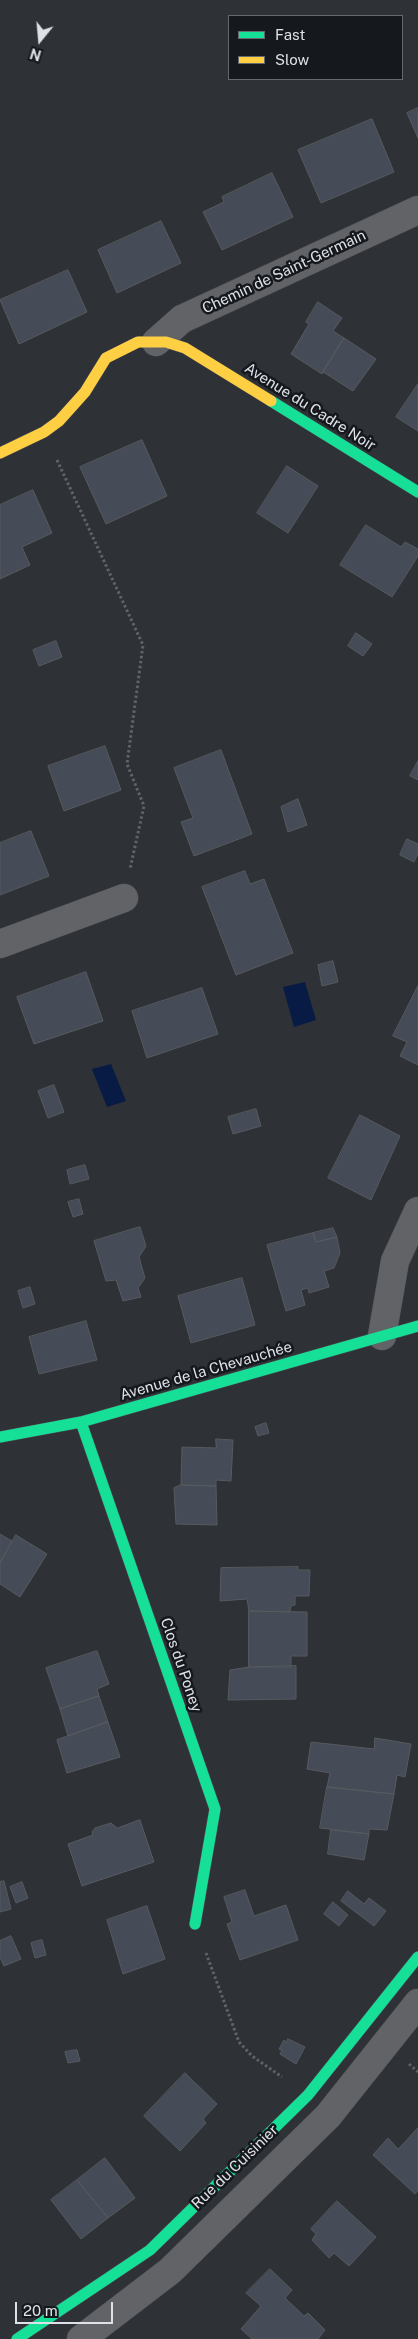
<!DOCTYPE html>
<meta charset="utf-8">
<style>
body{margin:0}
#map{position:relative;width:418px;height:2339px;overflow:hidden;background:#2e3136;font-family:"Public Sans",sans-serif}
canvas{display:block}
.legend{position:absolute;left:228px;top:15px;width:175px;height:65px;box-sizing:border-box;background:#15181c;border:1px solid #65686d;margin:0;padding:6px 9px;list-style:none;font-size:15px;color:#dee1e7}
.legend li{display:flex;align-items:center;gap:10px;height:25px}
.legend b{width:25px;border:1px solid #65686d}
.north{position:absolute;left:15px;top:15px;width:50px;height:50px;-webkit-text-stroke:4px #15181c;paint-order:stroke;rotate:197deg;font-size:14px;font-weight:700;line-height:20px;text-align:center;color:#dee1e7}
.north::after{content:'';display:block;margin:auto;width:18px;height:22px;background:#dee1e7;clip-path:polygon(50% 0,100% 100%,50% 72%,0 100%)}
.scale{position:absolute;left:15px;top:2302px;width:98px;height:22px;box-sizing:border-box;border:2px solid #dee1e7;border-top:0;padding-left:6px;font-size:15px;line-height:18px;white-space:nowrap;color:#dee1e7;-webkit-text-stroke:4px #15181c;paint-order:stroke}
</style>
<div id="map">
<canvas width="418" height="2339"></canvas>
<ul class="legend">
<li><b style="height:6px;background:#16e098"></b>Fast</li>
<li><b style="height:6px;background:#ffcf43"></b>Slow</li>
</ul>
<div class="north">N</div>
<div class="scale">20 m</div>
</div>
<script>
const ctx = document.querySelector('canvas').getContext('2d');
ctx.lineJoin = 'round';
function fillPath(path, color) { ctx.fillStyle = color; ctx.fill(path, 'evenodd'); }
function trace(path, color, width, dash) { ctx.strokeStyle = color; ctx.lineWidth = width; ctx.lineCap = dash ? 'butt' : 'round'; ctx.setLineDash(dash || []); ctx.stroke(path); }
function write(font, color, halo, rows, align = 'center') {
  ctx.font = font + ' "Public Sans",sans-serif'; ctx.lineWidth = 5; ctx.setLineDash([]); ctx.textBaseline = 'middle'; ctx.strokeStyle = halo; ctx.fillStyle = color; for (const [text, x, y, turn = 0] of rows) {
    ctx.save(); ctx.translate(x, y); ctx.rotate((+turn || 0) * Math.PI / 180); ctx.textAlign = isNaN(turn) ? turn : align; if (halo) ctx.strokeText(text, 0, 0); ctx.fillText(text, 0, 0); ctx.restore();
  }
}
const water = new Path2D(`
 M 305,982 L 316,1020 L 294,1027 L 283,987 Z
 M 111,1064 L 126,1101 L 107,1107 L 92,1069 Z`);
const building = new Path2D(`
 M 418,108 L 418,138 L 407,113 Z
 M 372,119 L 394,172 L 321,203 L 298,150 Z
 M 272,173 L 293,217 L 222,250 L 203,212 L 224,202 L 222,197 Z
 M 161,221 L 181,263 L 117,293 L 98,250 Z
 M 68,270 L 87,312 L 19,344 L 0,300 Z
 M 318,302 L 342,318 L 333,331 L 344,338 L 322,374 L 291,354 L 309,324 L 306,322 Z
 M 344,338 L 376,359 L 353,391 L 323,372 Z
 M 418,384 L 418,431 L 396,417 Z
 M 142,440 L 167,496 L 106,524 L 80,467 Z
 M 287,466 L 318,486 L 288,533 L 257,513 Z
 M 33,490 L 52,533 L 22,547 L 30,565 L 0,579 L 0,505 Z
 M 366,525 L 401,547 L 405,542 L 418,549 L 418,556 L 392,597 L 340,565 Z
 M 356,633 L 372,644 L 363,656 L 348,646 Z
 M 56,641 L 62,657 L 39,666 L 33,650 Z
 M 105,746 L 121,790 L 64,811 L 48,766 Z
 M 221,750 L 252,834 L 194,856 L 181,822 L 193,818 L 174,768 Z
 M 418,761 L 418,780 L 410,776 Z
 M 298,799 L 307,825 L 288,832 L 281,807 Z
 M 31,831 L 49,876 L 0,895 L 0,843 Z
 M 407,839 L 418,844 L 418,853 L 414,862 L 400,855 Z
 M 245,871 L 250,884 L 264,879 L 293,953 L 236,975 L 202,887 Z
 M 333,961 L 338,982 L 322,986 L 318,965 Z
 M 86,972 L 103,1021 L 34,1044 L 17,997 Z
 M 418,986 L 418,1065 L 400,1056 L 407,1042 L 393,1036 Z
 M 202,988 L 218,1034 L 147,1058 L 132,1011 Z
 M 54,1085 L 64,1112 L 48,1118 L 38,1091 Z
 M 256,1109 L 261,1126 L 233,1134 L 228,1117 Z
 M 360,1115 L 400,1136 L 371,1200 L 328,1178 Z
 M 85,1165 L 89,1179 L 70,1184 L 67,1170 Z
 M 79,1199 L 83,1214 L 73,1217 L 68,1202 Z
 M 140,1227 L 146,1246 L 139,1257 L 145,1278 L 138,1288 L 141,1297 L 123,1301 L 116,1280 L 106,1281 L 94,1241 Z
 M 333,1228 L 337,1237 L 316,1242 L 313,1233 Z
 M 313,1233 L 316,1242 L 337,1237 L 340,1253 L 334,1268 L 324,1271 L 329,1287 L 309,1293 L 308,1288 L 301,1290 L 305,1305 L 286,1311 L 267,1245 Z
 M 242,1278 L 255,1325 L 191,1343 L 178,1296 Z
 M 30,1287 L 35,1304 L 23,1308 L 18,1291 Z
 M 86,1321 L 97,1360 L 39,1374 L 29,1337 Z
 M 266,1423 L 269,1433 L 258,1436 L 255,1427 Z
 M 216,1439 L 233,1440 L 231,1481 L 216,1480 L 216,1486 L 181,1485 L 182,1447 L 216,1448 Z
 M 181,1485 L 216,1486 L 217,1525 L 176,1524 L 174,1488 Z
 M 0,1534 L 12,1541 L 0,1563 Z
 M 16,1535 L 47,1554 L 20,1597 L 0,1584 L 0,1563 Z
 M 298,1567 L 298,1570 L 310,1570 L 309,1596 L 295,1596 L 295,1605 L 291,1606 L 290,1612 L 249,1611 L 247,1599 L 220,1601 L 221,1568 Z
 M 249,1611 L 307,1612 L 307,1656 L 291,1656 L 291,1667 L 249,1667 Z
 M 97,1651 L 109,1684 L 97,1689 L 99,1696 L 60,1709 L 46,1668 Z
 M 296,1666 L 296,1699 L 228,1700 L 230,1670 L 249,1667 Z
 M 99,1696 L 108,1722 L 68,1736 L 60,1709 Z
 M 108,1722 L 120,1757 L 67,1773 L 57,1740 Z
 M 375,1738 L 411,1744 L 405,1777 L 397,1775 L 394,1794 L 327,1787 L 330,1773 L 307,1769 L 311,1742 L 374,1749 Z
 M 327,1787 L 394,1794 L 387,1830 L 369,1829 L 369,1834 L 320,1828 Z
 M 140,1820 L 154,1862 L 82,1886 L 68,1844 L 93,1835 L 92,1832 L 95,1828 L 111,1823 L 117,1828 Z
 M 331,1830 L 369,1834 L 364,1860 L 328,1854 Z
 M 4,1881 L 11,1909 L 0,1912 L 0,1882 Z
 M 22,1882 L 28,1898 L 16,1903 L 10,1887 Z
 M 245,1890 L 254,1916 L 286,1905 L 298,1940 L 240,1960 L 227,1924 L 232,1922 L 224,1897 Z
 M 348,1891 L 364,1904 L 369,1898 L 386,1911 L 374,1926 L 341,1901 Z
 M 333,1902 L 348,1915 L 339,1926 L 324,1914 Z
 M 147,1906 L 165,1959 L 123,1974 L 107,1920 Z
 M 11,1936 L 21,1959 L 4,1966 L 0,1957 L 0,1941 Z
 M 42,1940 L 46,1955 L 35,1958 L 31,1943 Z
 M 288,2039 L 305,2047 L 296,2064 L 280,2054 L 282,2050 L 279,2049 L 284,2040 L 286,2042 Z
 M 77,2050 L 80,2061 L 68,2063 L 65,2052 Z
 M 185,2073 L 217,2104 L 203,2119 L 206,2123 L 180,2151 L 144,2116 Z
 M 418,2128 L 418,2190 L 415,2194 L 373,2155 L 388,2138 L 398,2149 Z
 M 105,2158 L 135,2198 L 108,2218 L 77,2180 Z
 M 77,2180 L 108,2218 L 81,2239 L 51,2200 Z
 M 337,2201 L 376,2237 L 349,2266 L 334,2253 L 329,2258 L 312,2240 L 316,2234 L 311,2229 Z
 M 270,2269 L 292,2290 L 285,2298 L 304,2316 L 308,2313 L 325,2330 L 318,2339 L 252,2339 L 241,2329 L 261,2306 L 246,2293 Z`);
const path = new Path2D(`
 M 57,460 L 143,645 L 127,764 L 144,806 L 130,869
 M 206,1953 L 239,2042 L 252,2056 L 282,2077
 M 409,2064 L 418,2072`);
const street = new Path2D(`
 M 156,342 L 182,319 L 418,210
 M 0,944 L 124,898
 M 382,1336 L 395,1261 L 418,1211
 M 81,2339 L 170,2271 L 328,2116 L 418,2003`);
const fast = new Path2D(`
 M 271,401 L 418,492
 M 81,1422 L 215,1809 L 195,1924
 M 0,1437 L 81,1422 L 418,1326
 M 17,2339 L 150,2250 L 308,2095 L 418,1957`);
const slow = new Path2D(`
 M 0,453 L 44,432 L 59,421 L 85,392 L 106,358 L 138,342 L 166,342 L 185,348 L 271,401`);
const streetNames = [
 ["Chemin de Saint-Germain",284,272,-25],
 ["Avenue du Cadre Noir",310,407,32],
 ["Avenue de la Chevauchée",206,1371,-16],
 ["Clos du Poney",181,1665,71],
 ["Rue du Cuisinier",235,2167,-44]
];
fillPath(water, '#081b44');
fillPath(building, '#454b57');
trace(building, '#575a5e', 1);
trace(street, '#4b4e52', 29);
trace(fast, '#4b4e52', 12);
trace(slow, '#4b4e52', 12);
trace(path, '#616366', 3, [2.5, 2.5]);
trace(street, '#616367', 28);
trace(fast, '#16e098', 11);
trace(slow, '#ffcf43', 11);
write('15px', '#dee1e7', '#15181c', streetNames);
</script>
